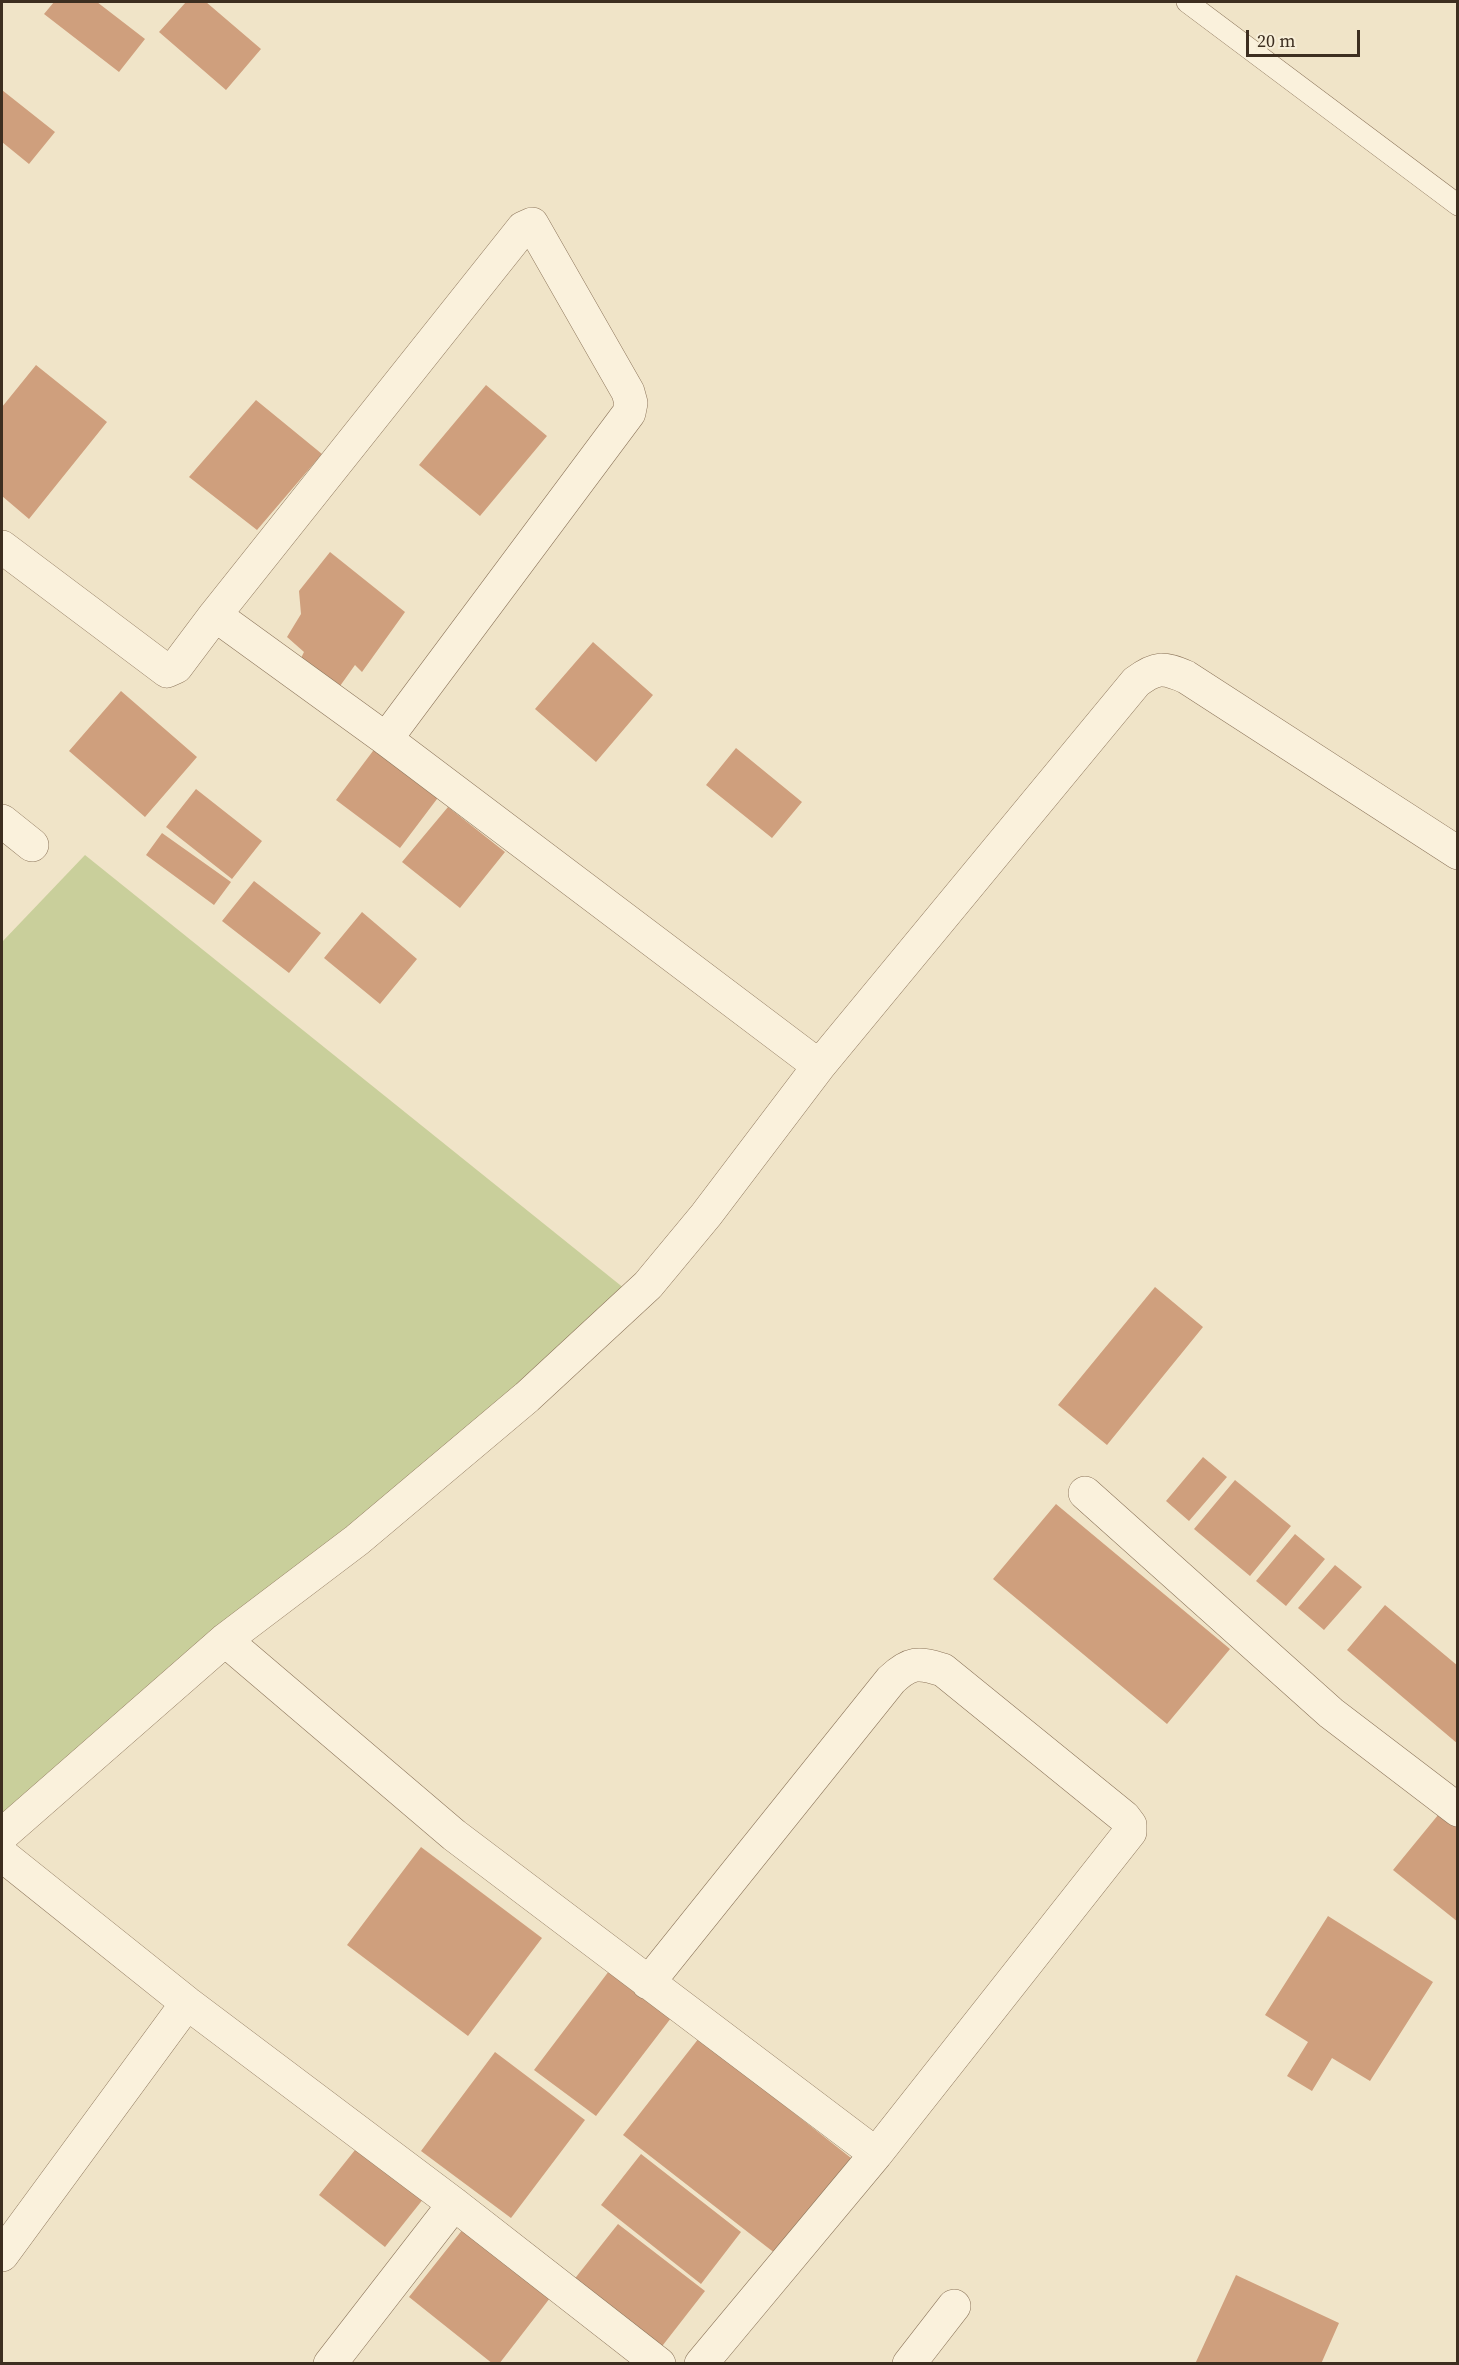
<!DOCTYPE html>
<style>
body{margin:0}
#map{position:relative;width:1459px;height:2365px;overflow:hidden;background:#f0e4c8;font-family:"Source Serif 4",serif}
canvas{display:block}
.frame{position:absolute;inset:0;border:3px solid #3d2e20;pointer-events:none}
.scale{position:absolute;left:1246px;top:30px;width:114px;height:27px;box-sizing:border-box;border:3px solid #3d2e20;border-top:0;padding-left:8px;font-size:18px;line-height:21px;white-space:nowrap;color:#3d2e20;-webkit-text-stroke:4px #f7eed8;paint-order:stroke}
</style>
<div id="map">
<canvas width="1459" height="2365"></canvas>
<div class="frame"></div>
<div class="scale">20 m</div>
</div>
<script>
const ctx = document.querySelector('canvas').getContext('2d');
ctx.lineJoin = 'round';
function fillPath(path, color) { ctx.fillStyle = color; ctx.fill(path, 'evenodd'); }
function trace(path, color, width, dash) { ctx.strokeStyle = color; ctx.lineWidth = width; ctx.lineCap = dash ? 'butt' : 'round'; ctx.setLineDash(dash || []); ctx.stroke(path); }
const green = new Path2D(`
 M 85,855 L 630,1293 L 2,1821 L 2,942 Z`);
const building = new Path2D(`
 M 54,2 L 97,2 L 145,39 L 119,72 L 44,14 Z
 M 186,2 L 206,2 L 261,49 L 226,90 L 159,32 Z
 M 2,90 L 55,132 L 29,164 L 2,142 Z
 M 36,365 L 107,422 L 29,519 L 2,496 L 2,407 Z
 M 486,385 L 547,436 L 480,516 L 419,465 Z
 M 256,400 L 322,454 L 257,530 L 189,477 Z
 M 330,552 L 405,612 L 362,672 L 355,665 L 340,686 L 299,662 L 304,652 L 287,637 L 301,614 L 299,591 Z
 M 593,642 L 653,695 L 596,762 L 535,709 Z
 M 121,691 L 197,757 L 145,817 L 69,751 Z
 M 382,739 L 446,787 L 400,848 L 336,800 Z
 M 736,748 L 802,802 L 772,838 L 706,785 Z
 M 196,789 L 262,841 L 232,879 L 166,827 Z
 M 448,807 L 505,852 L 460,908 L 402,862 Z
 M 162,833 L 231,882 L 214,905 L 146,855 Z
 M 254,881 L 321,933 L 289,973 L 222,921 Z
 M 362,912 L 417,959 L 380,1004 L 324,958 Z
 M 1155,1287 L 1203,1327 L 1107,1445 L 1058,1405 Z
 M 1203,1457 L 1227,1477 L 1189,1521 L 1166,1501 Z
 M 1235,1480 L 1291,1526 L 1250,1576 L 1194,1529 Z
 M 1056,1504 L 1230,1649 L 1167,1724 L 993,1579 Z
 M 1295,1534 L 1325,1559 L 1286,1606 L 1256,1581 Z
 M 1335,1565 L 1362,1587 L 1324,1630 L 1298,1608 Z
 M 1385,1605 L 1458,1666 L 1458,1744 L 1347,1650 Z
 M 1443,1809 L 1458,1821 L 1458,1922 L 1393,1870 Z
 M 421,1847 L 542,1938 L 468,2036 L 347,1945 Z
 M 1328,1916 L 1433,1982 L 1370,2081 L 1332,2058 L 1312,2091 L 1287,2076 L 1308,2042 L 1265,2015 Z
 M 609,1971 L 671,2018 L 596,2116 L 534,2070 Z
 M 699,2038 L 851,2158 L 776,2254 L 623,2135 Z
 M 495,2052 L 585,2120 L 511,2218 L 421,2151 Z
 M 363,2140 L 428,2193 L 385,2247 L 319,2195 Z
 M 641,2154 L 741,2232 L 701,2284 L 601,2205 Z
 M 618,2224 L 705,2291 L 656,2354 L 569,2286 Z
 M 463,2229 L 550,2298 L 499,2364 L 493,2364 L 409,2297 Z
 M 1236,2275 L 1339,2323 L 1321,2364 L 1195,2364 Z`);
const service = new Path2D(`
 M 1187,2 L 1458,205`);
const minor = new Path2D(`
 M 2,547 L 167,671 L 176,667 L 215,615 L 386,739 L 819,1066
 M 215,615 L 523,228 L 532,224 L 628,392 L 631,403 L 629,413 L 386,739
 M 2,821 L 32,845
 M 1085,1493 L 1331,1713 L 1458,1810
 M 225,1640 L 454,1835 L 876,2154 L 701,2364
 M 2,1835 L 225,1640 L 357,1540 L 527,1397 L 648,1285 L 706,1215 L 819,1066 L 1136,682 C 1156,667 1163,667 1186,677 L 1458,853
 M 2,1855 L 187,2003 L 454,2204 L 659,2364
 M 648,1983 L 891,1680 C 910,1662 918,1662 943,1670 L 1124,1817 L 1130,1825 L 1130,1832 L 876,2154
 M 2,2255 L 187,2003
 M 330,2364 L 454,2204
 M 909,2364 L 954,2306`);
fillPath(green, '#c9cf9b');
fillPath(building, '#cf9f7d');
trace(service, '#8d765c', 22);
trace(minor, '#8d765c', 34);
trace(service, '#faf1dc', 21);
trace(minor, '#faf1dc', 33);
</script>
